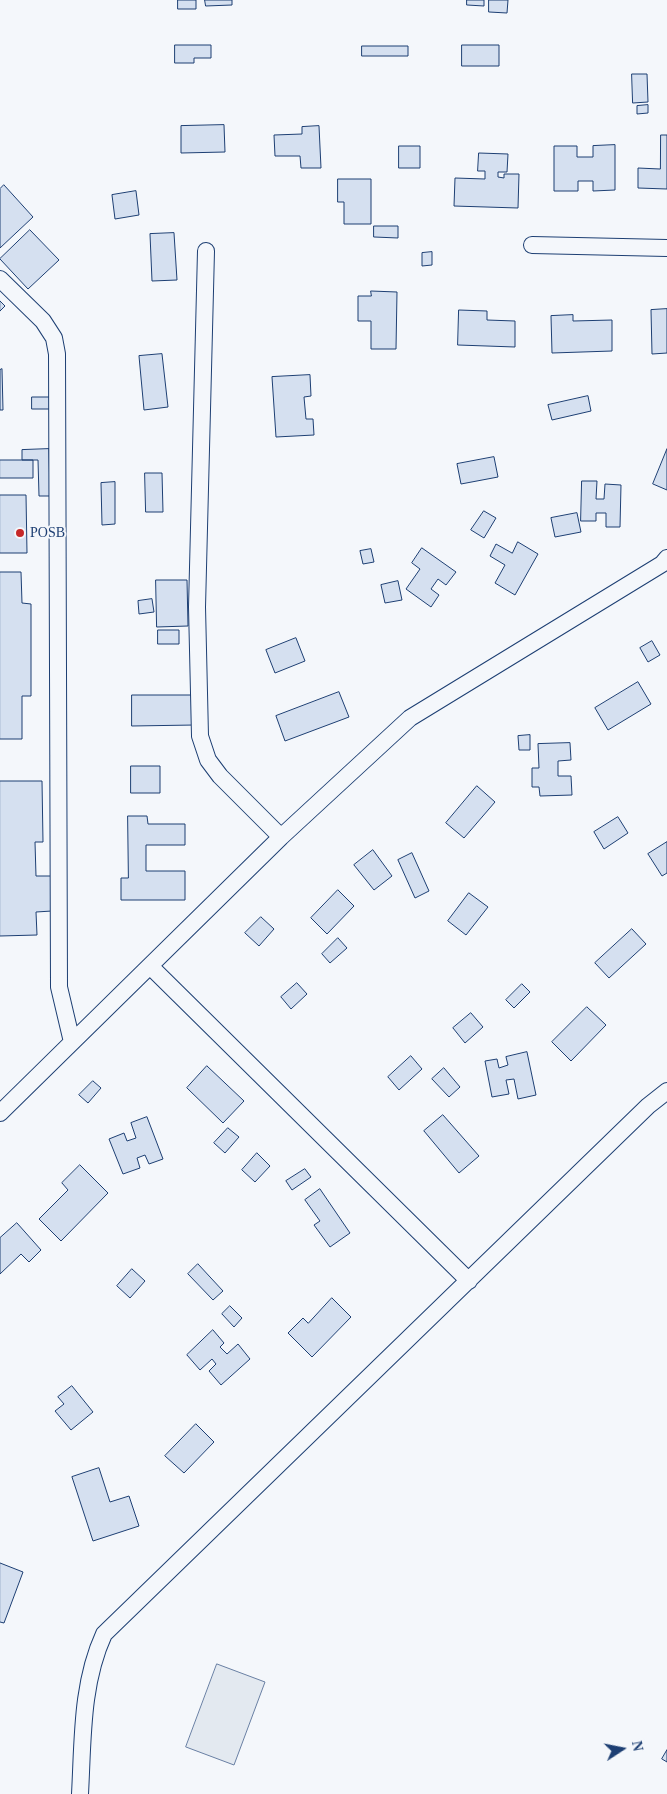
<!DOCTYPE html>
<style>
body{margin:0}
#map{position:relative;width:667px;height:1794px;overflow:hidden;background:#f4f7fb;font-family:"Times New Roman",serif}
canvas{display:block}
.north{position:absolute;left:597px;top:1724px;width:50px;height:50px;-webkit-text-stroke:4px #f4f7fb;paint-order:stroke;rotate:79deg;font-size:14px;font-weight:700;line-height:20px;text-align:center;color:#1d3f73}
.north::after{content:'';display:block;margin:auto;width:18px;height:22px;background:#1d3f73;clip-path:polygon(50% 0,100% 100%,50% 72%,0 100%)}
</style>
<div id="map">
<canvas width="667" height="1794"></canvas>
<div class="north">N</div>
</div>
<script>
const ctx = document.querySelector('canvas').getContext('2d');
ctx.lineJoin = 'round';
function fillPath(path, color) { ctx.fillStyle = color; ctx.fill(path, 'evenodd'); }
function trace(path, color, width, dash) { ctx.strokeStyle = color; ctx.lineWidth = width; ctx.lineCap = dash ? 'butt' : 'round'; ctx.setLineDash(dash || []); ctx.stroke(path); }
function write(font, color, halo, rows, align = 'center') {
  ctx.font = font + ' "Times New Roman",serif'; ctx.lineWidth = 4; ctx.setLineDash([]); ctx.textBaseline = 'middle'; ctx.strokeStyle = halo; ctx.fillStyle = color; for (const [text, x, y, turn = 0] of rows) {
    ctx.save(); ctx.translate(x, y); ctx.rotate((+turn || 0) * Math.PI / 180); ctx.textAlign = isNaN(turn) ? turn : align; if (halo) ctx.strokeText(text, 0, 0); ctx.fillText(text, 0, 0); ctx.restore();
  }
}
const green = new Path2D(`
 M 217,1664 L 265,1682 L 234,1765 L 186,1747 Z`);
const building = new Path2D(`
 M 178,0 L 196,0 L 196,9 L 178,9 Z
 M 205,0 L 232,0 L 232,5 L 206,6 Z
 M 467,0 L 484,0 L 484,6 L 467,5 Z
 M 489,0 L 508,0 L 507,13 L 489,12 Z
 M 175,45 L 211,45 L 211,58 L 194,58 L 194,63 L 175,63 Z
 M 462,45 L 499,45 L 499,66 L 462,66 Z
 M 362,46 L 408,46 L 408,56 L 362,56 Z
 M 632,74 L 647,74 L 648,102 L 633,103 Z
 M 648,105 L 648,113 L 637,114 L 637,106 Z
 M 224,125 L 225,152 L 181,153 L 181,126 Z
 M 319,126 L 321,168 L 301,168 L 300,156 L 275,156 L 274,135 L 302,134 L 302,127 Z
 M 661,135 L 667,135 L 667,189 L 638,188 L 638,168 L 660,169 Z
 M 615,145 L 615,190 L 593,191 L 593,181 L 578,181 L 578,191 L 554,191 L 554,146 L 577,146 L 577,157 L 593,157 L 593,146 Z
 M 399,146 L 420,146 L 420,168 L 399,168 Z
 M 479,153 L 508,154 L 507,172 L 498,172 L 498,177 L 504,178 L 504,174 L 519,174 L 518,208 L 454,206 L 455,178 L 485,179 L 485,171 L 478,171 Z
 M 338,179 L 371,179 L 371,224 L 344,224 L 344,202 L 338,202 Z
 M 4,185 L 33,217 L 0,248 L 0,189 Z
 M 136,191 L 139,215 L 115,219 L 112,195 Z
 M 374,226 L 398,226 L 398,238 L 374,237 Z
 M 30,230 L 59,260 L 28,289 L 0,259 Z
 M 174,233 L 177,280 L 152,281 L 150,234 Z
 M 432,252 L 432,265 L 422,266 L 422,253 Z
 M 371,291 L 397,292 L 396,349 L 371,349 L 371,321 L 358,321 L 358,296 L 371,296 Z
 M 0,301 L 5,306 L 0,311 Z
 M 667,309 L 667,353 L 652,354 L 651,310 Z
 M 459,310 L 487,311 L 487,320 L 515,321 L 515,347 L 458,345 Z
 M 573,315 L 573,321 L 612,320 L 612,351 L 552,353 L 551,316 Z
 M 162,354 L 168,407 L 144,410 L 139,356 Z
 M 2,369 L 3,410 L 0,410 L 0,370 Z
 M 310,375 L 311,396 L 304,397 L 306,419 L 313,419 L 314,435 L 276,437 L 272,377 Z
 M 588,396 L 591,411 L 552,420 L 548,405 Z
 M 32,397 L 50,397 L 50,409 L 32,409 Z
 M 49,449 L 50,496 L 39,496 L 38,460 L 22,460 L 22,450 Z
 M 667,449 L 667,490 L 653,484 Z
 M 494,457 L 498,477 L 461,484 L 457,464 Z
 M 0,460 L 33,460 L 33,478 L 0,478 Z
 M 145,473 L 162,473 L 163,512 L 146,512 Z
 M 582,481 L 597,481 L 596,499 L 604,499 L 605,484 L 621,485 L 620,527 L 606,527 L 606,513 L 596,513 L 596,521 L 581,521 Z
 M 115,482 L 115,524 L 102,525 L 101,483 Z
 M 0,495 L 26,495 L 27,553 L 0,553 Z
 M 484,511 L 496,518 L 484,538 L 471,530 Z
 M 577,513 L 581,532 L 555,537 L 551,518 Z
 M 518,542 L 538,554 L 515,595 L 495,583 L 505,565 L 490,556 L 496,544 L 512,553 Z
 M 422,548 L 456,572 L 446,585 L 438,579 L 431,589 L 439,595 L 431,607 L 406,589 L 420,569 L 412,563 Z
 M 371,549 L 374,562 L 363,564 L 360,551 Z
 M 0,572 L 21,572 L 22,603 L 31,604 L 31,696 L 22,696 L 22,739 L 0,739 Z
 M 156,580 L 187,580 L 188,626 L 157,627 Z
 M 398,581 L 402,600 L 385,603 L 381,585 Z
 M 152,599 L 154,612 L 139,614 L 138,601 Z
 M 158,630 L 179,630 L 179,644 L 158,644 Z
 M 296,638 L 305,661 L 275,673 L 266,650 Z
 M 652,641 L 660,655 L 648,662 L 640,648 Z
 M 638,682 L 651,704 L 608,730 L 595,708 Z
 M 339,692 L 349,717 L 285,741 L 276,716 Z
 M 132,695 L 195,695 L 195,725 L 132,726 Z
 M 530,735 L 530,750 L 519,750 L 518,736 Z
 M 570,743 L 571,760 L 558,761 L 558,776 L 571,776 L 572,795 L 540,796 L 539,787 L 532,787 L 532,768 L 539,768 L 538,744 Z
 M 131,766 L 160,766 L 160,793 L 131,793 Z
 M 0,781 L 42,781 L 43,842 L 35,842 L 36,876 L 51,876 L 52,911 L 36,912 L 37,935 L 0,936 Z
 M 477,786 L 495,802 L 464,838 L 446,823 Z
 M 128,816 L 147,816 L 148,824 L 185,824 L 185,845 L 146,845 L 146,871 L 185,871 L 185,900 L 121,900 L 121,878 L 128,878 Z
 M 618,817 L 628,833 L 604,849 L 594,832 Z
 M 667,842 L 667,873 L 662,876 L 648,854 Z
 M 373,850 L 392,876 L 374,890 L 354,865 Z
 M 412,853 L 429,891 L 415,898 L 398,860 Z
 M 338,890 L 354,906 L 327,934 L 311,918 Z
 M 469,893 L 488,907 L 466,935 L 448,921 Z
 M 261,917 L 274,929 L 259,946 L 245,933 Z
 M 632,929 L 646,944 L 609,978 L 595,963 Z
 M 338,938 L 347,948 L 330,963 L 322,954 Z
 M 297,983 L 307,994 L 291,1009 L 281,997 Z
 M 522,984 L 530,992 L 514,1008 L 506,1000 Z
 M 587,1007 L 606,1025 L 571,1061 L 552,1042 Z
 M 471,1013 L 483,1027 L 465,1043 L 453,1028 Z
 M 527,1052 L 536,1095 L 518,1099 L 514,1079 L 506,1080 L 509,1094 L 492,1097 L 485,1061 L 497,1059 L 499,1068 L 508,1065 L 506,1057 Z
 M 411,1056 L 422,1069 L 399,1090 L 388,1077 Z
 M 207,1066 L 244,1101 L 223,1123 L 187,1088 Z
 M 444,1068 L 460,1087 L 449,1097 L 432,1079 Z
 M 93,1081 L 101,1088 L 88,1103 L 79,1095 Z
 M 443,1115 L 479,1156 L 459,1173 L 424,1131 Z
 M 147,1117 L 163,1159 L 149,1164 L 145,1155 L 137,1158 L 140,1168 L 123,1174 L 109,1139 L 124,1133 L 127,1141 L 136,1138 L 131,1123 Z
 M 228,1128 L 239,1137 L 225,1153 L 214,1143 Z
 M 257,1153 L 270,1166 L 255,1182 L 242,1170 Z
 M 80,1165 L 108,1193 L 61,1241 L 39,1219 L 68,1190 L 62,1183 Z
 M 305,1169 L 311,1177 L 292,1190 L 286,1181 Z
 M 320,1189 L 350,1233 L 330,1247 L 314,1225 L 320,1221 L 305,1200 Z
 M 17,1223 L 41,1250 L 29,1262 L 21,1254 L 0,1274 L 0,1238 Z
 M 198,1264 L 223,1291 L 213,1300 L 188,1274 Z
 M 132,1269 L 145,1281 L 130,1298 L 117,1286 Z
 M 332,1298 L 351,1317 L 312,1357 L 288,1333 L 303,1318 L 308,1323 Z
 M 230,1306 L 242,1318 L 234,1327 L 222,1314 Z
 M 213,1330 L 224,1343 L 220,1347 L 227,1354 L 238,1344 L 250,1359 L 221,1385 L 209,1371 L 216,1364 L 212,1359 L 200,1370 L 187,1355 Z
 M 72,1386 L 93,1412 L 71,1430 L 55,1411 L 64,1404 L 58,1397 Z
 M 196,1424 L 214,1442 L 184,1473 L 165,1456 Z
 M 99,1468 L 110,1502 L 129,1496 L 139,1526 L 93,1541 L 72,1477 Z
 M 0,1563 L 23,1572 L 4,1623 L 0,1622 Z
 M 667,1750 L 667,1762 L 662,1759 Z`);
const minor = new Path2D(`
 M 532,245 L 667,248
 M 206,251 L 197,607 L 200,736 L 208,760 L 220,776 L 281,837
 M 0,279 L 43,321 L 54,338 L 57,354 L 59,987 L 72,1042
 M 150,966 L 469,1281
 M 0,1113 L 281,837 L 410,718 L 662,564 L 667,558
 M 80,1794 C 83,1740 81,1684 104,1634 L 648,1106 L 667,1091`);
const markers = [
 [20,533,5,"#c62828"]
];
const poiNames = [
 ["POSB",30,533]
];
fillPath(green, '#e3e9f0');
trace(green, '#687fa3', 1);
fillPath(building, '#d5e0f0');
trace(building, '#1d3f73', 1);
trace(minor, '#1d3f73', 18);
trace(minor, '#f4f7fb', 16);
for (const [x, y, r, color] of markers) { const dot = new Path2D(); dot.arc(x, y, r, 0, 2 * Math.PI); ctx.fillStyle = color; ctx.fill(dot); trace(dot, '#f4f7fb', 2); }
write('14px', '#1d3f73', '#f4f7fb', poiNames, 'left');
</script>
